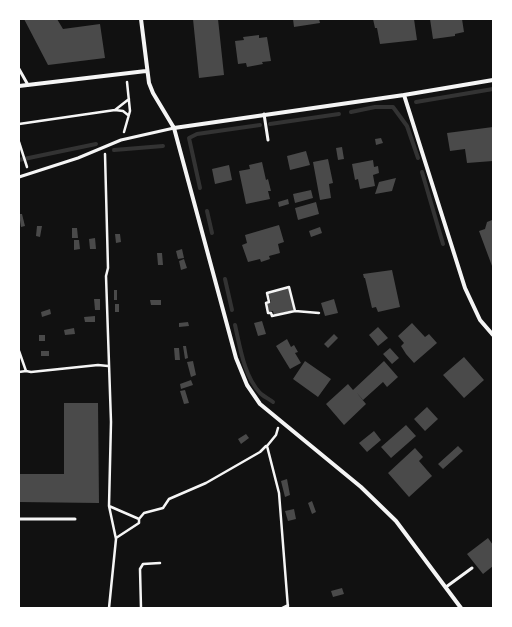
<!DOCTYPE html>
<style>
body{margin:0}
#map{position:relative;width:512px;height:627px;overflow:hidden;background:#111;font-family:Roboto,sans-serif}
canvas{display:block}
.frame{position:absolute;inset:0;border:20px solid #fff;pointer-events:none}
</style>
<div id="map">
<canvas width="512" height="627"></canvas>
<div class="frame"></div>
</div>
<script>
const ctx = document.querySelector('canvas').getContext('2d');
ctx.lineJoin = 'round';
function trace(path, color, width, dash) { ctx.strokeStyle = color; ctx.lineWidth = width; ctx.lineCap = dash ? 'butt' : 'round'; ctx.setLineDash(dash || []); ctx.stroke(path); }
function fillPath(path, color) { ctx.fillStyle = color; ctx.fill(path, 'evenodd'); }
const stream = new Path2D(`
 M 416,102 L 493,89
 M 351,112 L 375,107 L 393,107 L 407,126 L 418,158
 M 270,124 L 339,114
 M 114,150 L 163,146
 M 19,160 L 96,144
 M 422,172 L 443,244
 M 200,188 L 189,138 L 197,134 L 260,125
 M 207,211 L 212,233
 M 225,279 L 232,310
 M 235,325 C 240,347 244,376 260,393 C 263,396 269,399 273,402`);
const building = new Path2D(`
 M 24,19 L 57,19 L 63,29 L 100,24 L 105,58 L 48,65 Z
 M 193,19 L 218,19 L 224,75 L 199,78 Z
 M 293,19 L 319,19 L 320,23 L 294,27 Z
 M 373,19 L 414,19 L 417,40 L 380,44 L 377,28 L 375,28 Z
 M 430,19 L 462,19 L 464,32 L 455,34 L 455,36 L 433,39 Z
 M 259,35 L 259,38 L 267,37 L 271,61 L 262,62 L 263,64 L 247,67 L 246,63 L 238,64 L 235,41 L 244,40 L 243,37 Z
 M 493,127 L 493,161 L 467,163 L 465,149 L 450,151 L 447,133 Z
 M 381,138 L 383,143 L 376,145 L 375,139 Z
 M 342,147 L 344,159 L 338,160 L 336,148 Z
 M 306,151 L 310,165 L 290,170 L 287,156 Z
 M 328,159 L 333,183 L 329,184 L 331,198 L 320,200 L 313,162 Z
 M 373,160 L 374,167 L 378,166 L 379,173 L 373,175 L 375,186 L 360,189 L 358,179 L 355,180 L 352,164 Z
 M 262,162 L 266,180 L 268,179 L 271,191 L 268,191 L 270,199 L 246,204 L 239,171 L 250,169 L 249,165 Z
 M 229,165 L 232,180 L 215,184 L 212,169 Z
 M 396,178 L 392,191 L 375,194 L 379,182 Z
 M 311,190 L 313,198 L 295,203 L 293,194 Z
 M 288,199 L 289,204 L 279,207 L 278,202 Z
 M 316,202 L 319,214 L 298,220 L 295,208 Z
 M 19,214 L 22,214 L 25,226 L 21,227 Z
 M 492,220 L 493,266 L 492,266 L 479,231 L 485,229 L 487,222 Z
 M 279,225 L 284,242 L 278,244 L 280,253 L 269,256 L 270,259 L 261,262 L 260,259 L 248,262 L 242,245 L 247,243 L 245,235 Z
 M 37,226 L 42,226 L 40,237 L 36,236 Z
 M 320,227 L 322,233 L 311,237 L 309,231 Z
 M 72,228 L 77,228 L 78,238 L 72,238 Z
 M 115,234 L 120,234 L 121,242 L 116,243 Z
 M 95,238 L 96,249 L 90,249 L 89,239 Z
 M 74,240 L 79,240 L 80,249 L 74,250 Z
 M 182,249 L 184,258 L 178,259 L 176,251 Z
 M 157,253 L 162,253 L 163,265 L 158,265 Z
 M 184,259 L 187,268 L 181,270 L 179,261 Z
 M 392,270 L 400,307 L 378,312 L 376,307 L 372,308 L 365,278 L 364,278 L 363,274 Z
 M 289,288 L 294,310 L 274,315 L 273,311 L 269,312 L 267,304 L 271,302 L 268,293 Z
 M 114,290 L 117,290 L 117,300 L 114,300 Z
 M 94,299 L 100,299 L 100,310 L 95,310 Z
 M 334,299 L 338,313 L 325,316 L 321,303 Z
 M 150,300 L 161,300 L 161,305 L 151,305 Z
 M 115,304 L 119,304 L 119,312 L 115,312 Z
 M 50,309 L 51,314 L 42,317 L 41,312 Z
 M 95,316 L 95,322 L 85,322 L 84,317 Z
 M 262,321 L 266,334 L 258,336 L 254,323 Z
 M 188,322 L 189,326 L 179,327 L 179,323 Z
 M 412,323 L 425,337 L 429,334 L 437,343 L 414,363 L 406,354 L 401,346 L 404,343 L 398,336 Z
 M 378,327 L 388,338 L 378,346 L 369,335 Z
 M 74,328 L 75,334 L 65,335 L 64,330 Z
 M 334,334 L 338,338 L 328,348 L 324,344 Z
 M 39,335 L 45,335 L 45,341 L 39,341 Z
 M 287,339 L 291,347 L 294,345 L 298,352 L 295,353 L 301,363 L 290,369 L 276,346 Z
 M 183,346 L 186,346 L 188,358 L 185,359 Z
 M 174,348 L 179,348 L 180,360 L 175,360 Z
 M 390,348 L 399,358 L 392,364 L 383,354 Z
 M 41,351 L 49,351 L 49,356 L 41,356 Z
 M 464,357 L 484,380 L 464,398 L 443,375 Z
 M 193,361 L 196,375 L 191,377 L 187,362 Z
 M 305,361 L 331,379 L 318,397 L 293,379 Z
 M 384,361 L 398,377 L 387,387 L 383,382 L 363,400 L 356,392 L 366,404 L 344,425 L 326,404 L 348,384 L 353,390 Z
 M 191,380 L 193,385 L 181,389 L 180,384 Z
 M 185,390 L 189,403 L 184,404 L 180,391 Z
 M 64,403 L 98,403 L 99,503 L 19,502 L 19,474 L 64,474 Z
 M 427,407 L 438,419 L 425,431 L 414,419 Z
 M 406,425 L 416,436 L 391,458 L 381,447 Z
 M 374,431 L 381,440 L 367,452 L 359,443 Z
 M 246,434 L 249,438 L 241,444 L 238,439 Z
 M 458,446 L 463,451 L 443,469 L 438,464 Z
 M 415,448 L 423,457 L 419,461 L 432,476 L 409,497 L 388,473 Z
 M 287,479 L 290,495 L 285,497 L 281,481 Z
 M 312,501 L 316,512 L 312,514 L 308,503 Z
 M 294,509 L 296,519 L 288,521 L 285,511 Z
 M 488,538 L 493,545 L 493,566 L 483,574 L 467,554 Z
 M 342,588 L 344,594 L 333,597 L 331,591 Z`);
const path = new Path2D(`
 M 115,110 L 123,111 L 128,115
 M 19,124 L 115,110 L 129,99
 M 124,132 L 130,111 L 127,82
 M 19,142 L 27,167
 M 105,154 L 108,268 L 106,276 L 111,422 L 109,506 L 116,539 L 109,608
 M 295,311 L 289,287 L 267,293 L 269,302 L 266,303 L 268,313 L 271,313 L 272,316 L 295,311 L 319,313
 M 19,351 L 26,371 L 19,372
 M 26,371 L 31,372 L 98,365 L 108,366
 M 278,428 L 276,435 L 267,446 L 279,493 L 288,608
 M 109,506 L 139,519
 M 116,538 L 139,523 L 139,519 L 144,513 L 163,508 L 169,499 L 206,483 L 260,452 L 266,446
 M 141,608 L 140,569 L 143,564 L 160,563
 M 282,608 L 288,605`);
const service = new Path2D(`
 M 19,69 L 28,85
 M 264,114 L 268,140
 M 19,177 L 78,158 L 121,140 L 174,128
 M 19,519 L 75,519
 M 446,587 L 472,568`);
const minor = new Path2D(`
 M 141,19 L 149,83 L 153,93 L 174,128 L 236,358 L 247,385 L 260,404 L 361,487 L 396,521 L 461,608
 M 19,86 L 146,71
 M 404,95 L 465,288 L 480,320 L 493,335
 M 174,128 L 404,95 L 493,80`);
trace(stream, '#333', 4);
fillPath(building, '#4a4a4a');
trace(path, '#f5f5f5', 2.5);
trace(service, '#f5f5f5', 3);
trace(minor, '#f5f5f5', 4);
</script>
